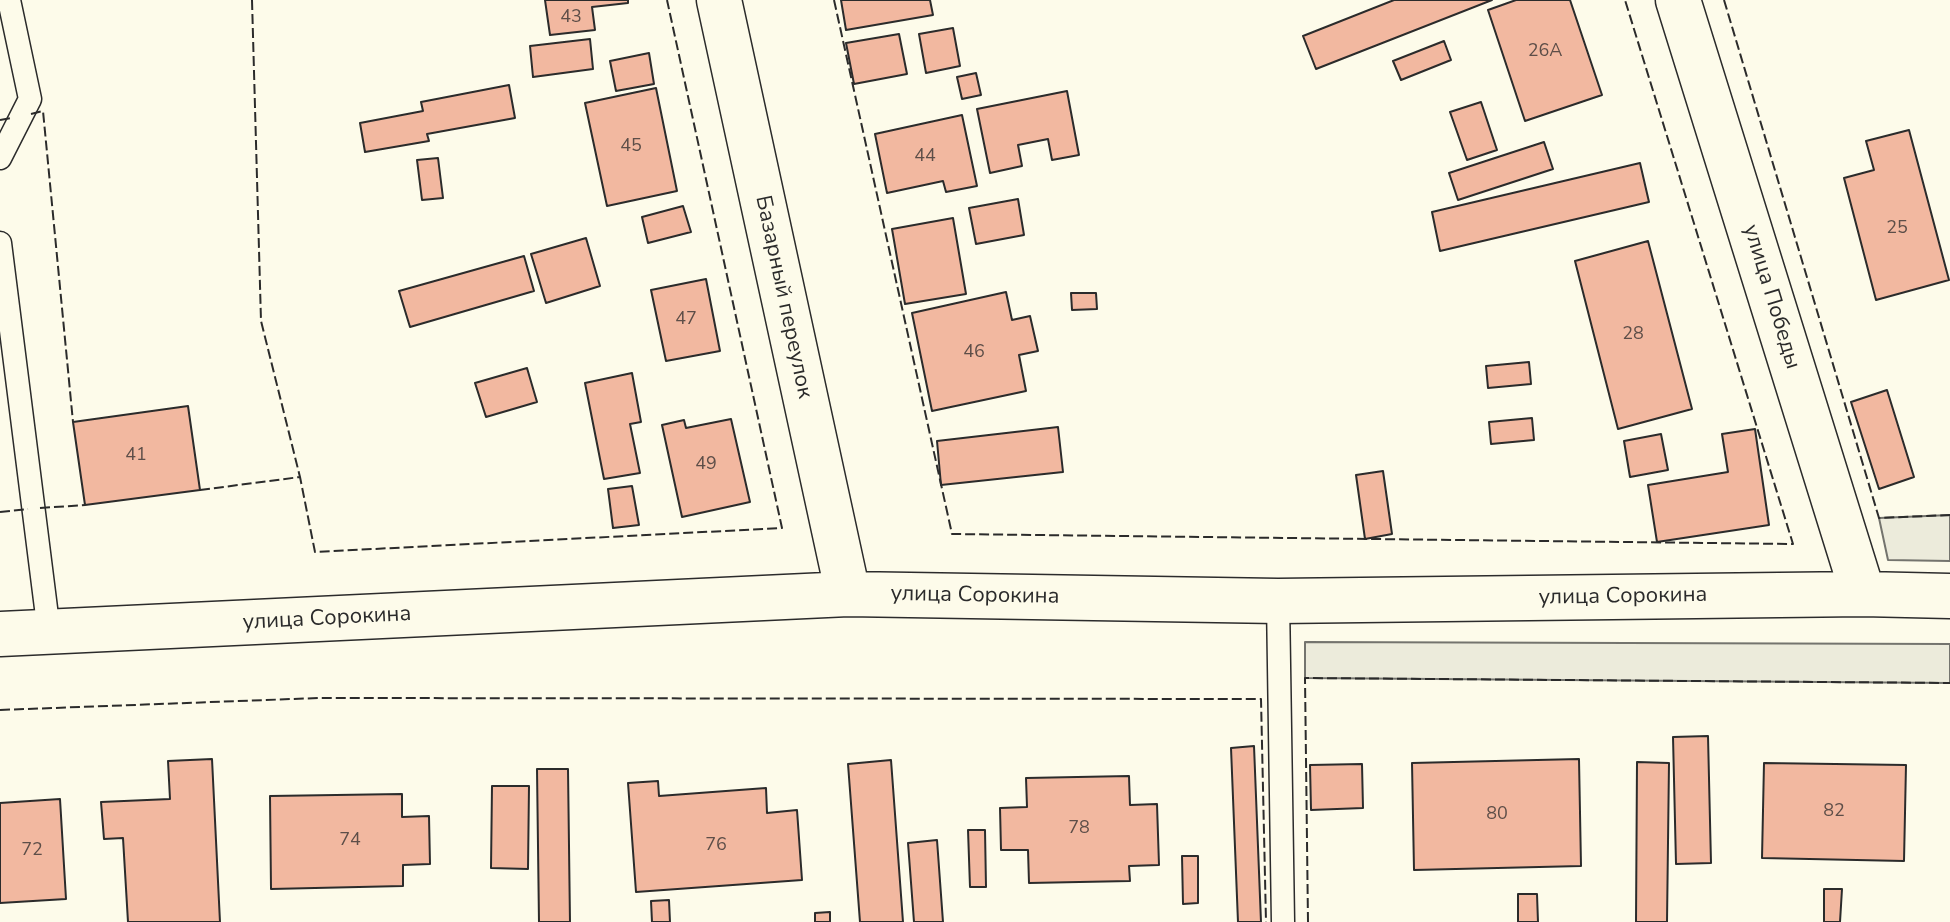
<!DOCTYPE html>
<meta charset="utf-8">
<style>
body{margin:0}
canvas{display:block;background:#fdfbea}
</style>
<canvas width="1950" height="922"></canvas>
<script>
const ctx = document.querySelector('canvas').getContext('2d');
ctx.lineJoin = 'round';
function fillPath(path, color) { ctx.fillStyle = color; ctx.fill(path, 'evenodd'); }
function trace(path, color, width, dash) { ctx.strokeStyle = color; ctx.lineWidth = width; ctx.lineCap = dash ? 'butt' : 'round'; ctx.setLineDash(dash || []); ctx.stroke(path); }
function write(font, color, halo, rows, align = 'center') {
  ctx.font = font + ' "Nunito Sans",sans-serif'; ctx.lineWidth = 6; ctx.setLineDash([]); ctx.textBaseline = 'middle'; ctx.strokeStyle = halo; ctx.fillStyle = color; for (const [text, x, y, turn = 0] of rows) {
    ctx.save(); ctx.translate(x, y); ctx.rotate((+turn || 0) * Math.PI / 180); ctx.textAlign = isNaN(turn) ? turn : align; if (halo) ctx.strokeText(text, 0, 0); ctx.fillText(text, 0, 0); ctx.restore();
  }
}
const green = new Path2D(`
 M 1950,515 L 1950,561 L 1888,560 L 1879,518 Z
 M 1305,642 L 1950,644 L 1950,683 L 1305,678 Z`);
const building = new Path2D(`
 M 545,0 L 628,0 L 628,3 L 592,7 L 595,30 L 550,35 Z
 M 841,0 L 930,0 L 933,15 L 846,30 Z
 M 1394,0 L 1492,0 L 1316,69 L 1303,36 Z
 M 1516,0 L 1570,0 L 1602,95 L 1525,121 L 1488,10 Z
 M 953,28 L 960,66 L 926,73 L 919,34 Z
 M 899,34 L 907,74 L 854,84 L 846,43 Z
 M 590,39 L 593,69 L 533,77 L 530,46 Z
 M 1444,41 L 1451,60 L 1401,80 L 1393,61 Z
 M 649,53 L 654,84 L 616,91 L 610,61 Z
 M 976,73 L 981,95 L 962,99 L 957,77 Z
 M 509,85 L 515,118 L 427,134 L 429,141 L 365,152 L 360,123 L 423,111 L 421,102 Z
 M 656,88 L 677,191 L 607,206 L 585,103 Z
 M 1067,91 L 1079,155 L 1052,160 L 1048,139 L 1018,145 L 1022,166 L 990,173 L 977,109 Z
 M 1481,102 L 1497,150 L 1467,160 L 1450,112 Z
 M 962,115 L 977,186 L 946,192 L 943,181 L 887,193 L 875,134 Z
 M 1909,130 L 1949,280 L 1876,300 L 1844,178 L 1874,170 L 1866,141 Z
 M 1544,142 L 1553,169 L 1458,200 L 1449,173 Z
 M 438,158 L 443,198 L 422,200 L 417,160 Z
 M 1640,163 L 1649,202 L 1440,251 L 1432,212 Z
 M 1018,199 L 1024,235 L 976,244 L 969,208 Z
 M 683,206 L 691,232 L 648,243 L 642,217 Z
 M 953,218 L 966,294 L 905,304 L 892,229 Z
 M 586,238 L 600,286 L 546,303 L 531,254 Z
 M 1648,241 L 1692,409 L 1618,429 L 1575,261 Z
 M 524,256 L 534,291 L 410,327 L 399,291 Z
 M 706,279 L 720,351 L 666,361 L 651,290 Z
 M 1006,292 L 1012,320 L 1030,316 L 1038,351 L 1019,355 L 1026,391 L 932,411 L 912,313 Z
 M 1071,293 L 1096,293 L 1097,309 L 1072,310 Z
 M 1529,362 L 1531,384 L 1488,388 L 1486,366 Z
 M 527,368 L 537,402 L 486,417 L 475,383 Z
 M 632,373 L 641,422 L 630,424 L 640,473 L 604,479 L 585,383 Z
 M 1887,390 L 1914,477 L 1879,489 L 1851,402 Z
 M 188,406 L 200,490 L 85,505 L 73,422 Z
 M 1532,418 L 1534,440 L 1491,444 L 1489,422 Z
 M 731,419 L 750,502 L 682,517 L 662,425 L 684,420 L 686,428 Z
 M 1058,427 L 1063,472 L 941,485 L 937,441 Z
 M 1755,429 L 1769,525 L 1657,542 L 1648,485 L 1728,472 L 1722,434 Z
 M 1661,434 L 1668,470 L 1630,477 L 1624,441 Z
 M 1383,471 L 1392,534 L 1365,539 L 1356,475 Z
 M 632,486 L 639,525 L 613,528 L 608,489 Z
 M 1708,736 L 1711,863 L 1676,864 L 1673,737 Z
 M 1254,746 L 1261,922 L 1238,922 L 1231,748 Z
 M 212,759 L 220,922 L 128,922 L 123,838 L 104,839 L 101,802 L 170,799 L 168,761 Z
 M 1579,759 L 1581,866 L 1414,870 L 1412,763 Z
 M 891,760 L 903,922 L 860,922 L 848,764 Z
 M 1637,762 L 1669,763 L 1667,922 L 1636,922 Z
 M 1764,763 L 1906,765 L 1904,861 L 1762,858 Z
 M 1362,764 L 1363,808 L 1311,810 L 1310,765 Z
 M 537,769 L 568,769 L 570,922 L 539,922 Z
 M 1129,776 L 1130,805 L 1157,804 L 1159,865 L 1129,866 L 1130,881 L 1029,883 L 1028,850 L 1001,850 L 1000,808 L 1027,807 L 1026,778 Z
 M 658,781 L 659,796 L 766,788 L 767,813 L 797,810 L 802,880 L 636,892 L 628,783 Z
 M 492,786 L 529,786 L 528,869 L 491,868 Z
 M 402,794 L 402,817 L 429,816 L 430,864 L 403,865 L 403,886 L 271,889 L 270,796 Z
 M 60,799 L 66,899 L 0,903 L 0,803 Z
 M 968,830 L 985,830 L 986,887 L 970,887 Z
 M 937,840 L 943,922 L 914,922 L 908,843 Z
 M 1182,856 L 1198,856 L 1198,903 L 1183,904 Z
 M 1824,889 L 1842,889 L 1840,922 L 1824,922 Z
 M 1518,894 L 1537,894 L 1538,922 L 1518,922 Z
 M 669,900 L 670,922 L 652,922 L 651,901 Z
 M 830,912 L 830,922 L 815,922 L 815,913 Z`);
const lane = new Path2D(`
 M 0,158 L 30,99 L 9,0
 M 0,243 L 49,632
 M 1278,601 L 1283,922`);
const street = new Path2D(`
 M 719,0 L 848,594
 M 1678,0 L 1863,594
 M 0,634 L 848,594 L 1278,601 L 1863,594 L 1950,596`);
const fence = new Path2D(`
 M 252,0 L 261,321 L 300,477
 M 834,0 L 952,534 L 1793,544 L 1625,0
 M 1724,0 L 1879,518 L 1950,515
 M 31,114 L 43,111 L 73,422
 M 0,120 L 12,118
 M 200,490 L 300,477 L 315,552 L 782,528 L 667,0
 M 40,508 L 85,505
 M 0,512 L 28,509
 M 0,710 L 319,698 L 1261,699 L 1266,922
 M 1308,922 L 1305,678 L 1950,683`);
const numberNames = [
 ["43",571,18],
 ["26А",1545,52],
 ["45",631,147],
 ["44",925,157],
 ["25",1897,229],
 ["47",686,320],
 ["28",1633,335],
 ["46",974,353],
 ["41",136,456],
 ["49",706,465],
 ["82",1834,812],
 ["80",1497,815],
 ["78",1079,829],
 ["74",350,841],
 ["76",716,846],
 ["72",32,851]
];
const streetNames = [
 ["Базарный переулок",783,297,78],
 ["улица Победы",1771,297,73],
 ["улица Сорокина",975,596,1],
 ["улица Сорокина",1623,597,-1],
 ["улица Сорокина",327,619,-3]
];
fillPath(green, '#ecebdb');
trace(green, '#74746e', 2);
fillPath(building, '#f2b8a0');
trace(building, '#2b2b2b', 2);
trace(lane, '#2b2b2b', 25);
trace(street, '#2b2b2b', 47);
trace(lane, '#fdfbea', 22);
trace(street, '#fdfbea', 44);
trace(fence, '#2b2b2b', 2, [10, 4]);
write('18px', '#5d4e48', null, numberNames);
write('22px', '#2b2b2b', '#fdfbea', streetNames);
</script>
